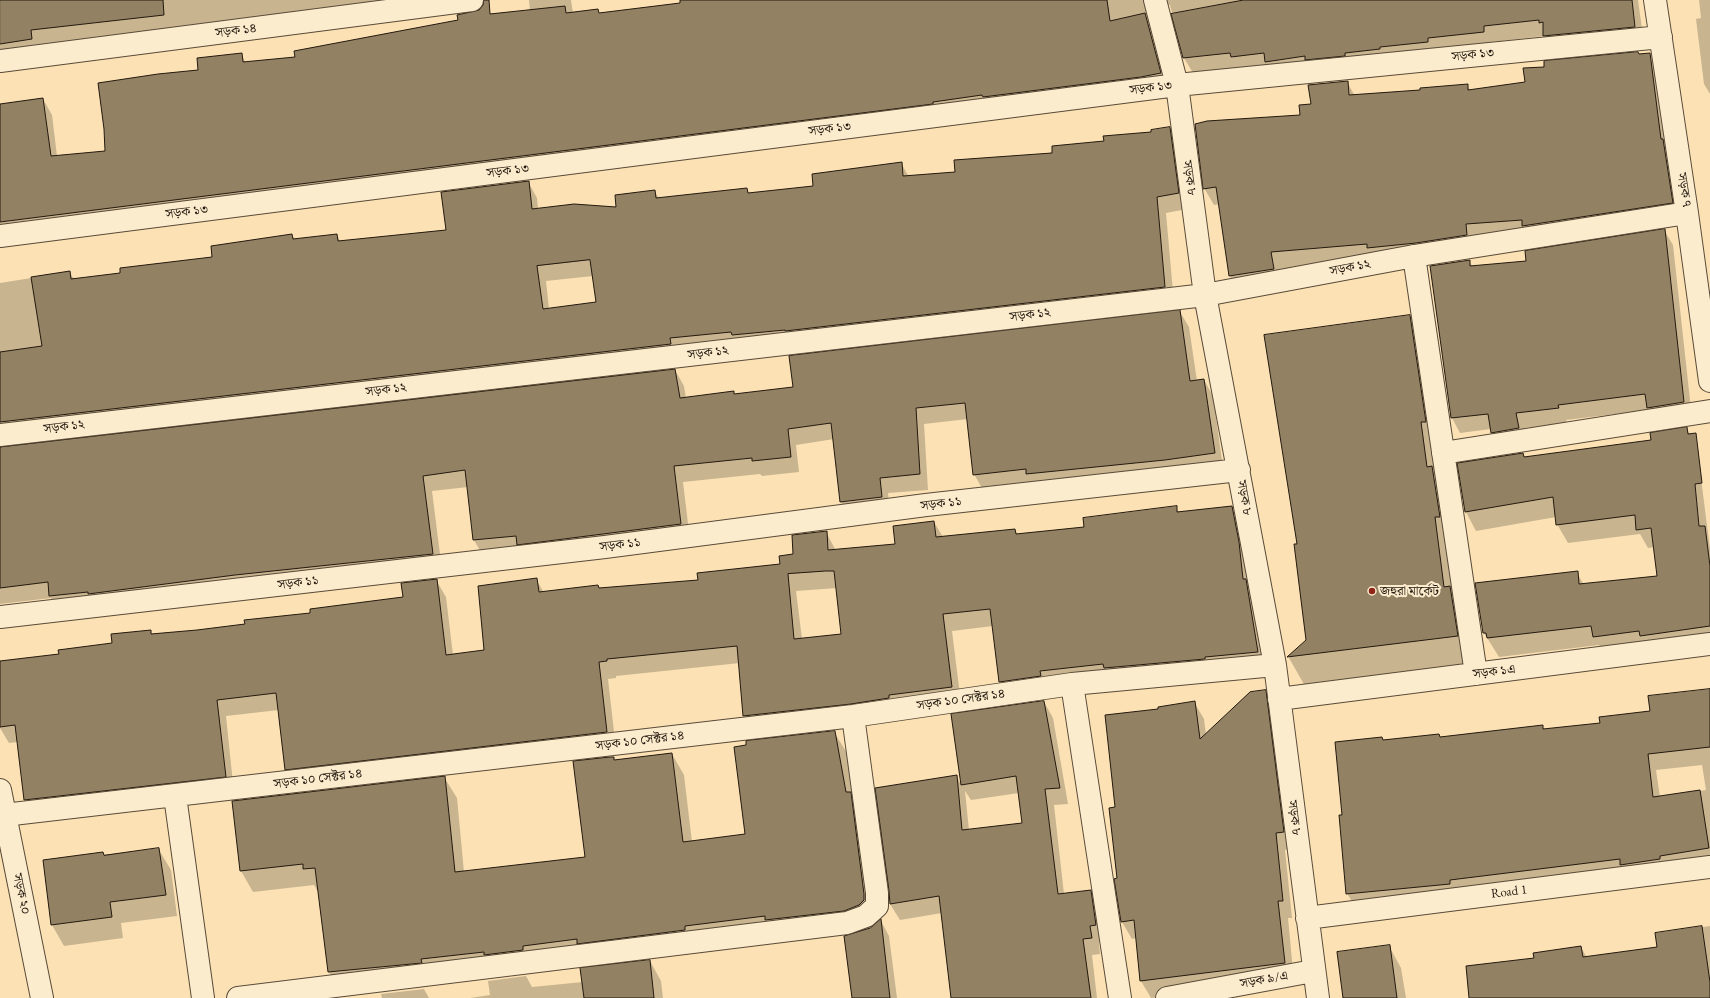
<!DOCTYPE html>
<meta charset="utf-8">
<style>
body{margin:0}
canvas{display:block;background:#fbe1b4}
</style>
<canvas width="1710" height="998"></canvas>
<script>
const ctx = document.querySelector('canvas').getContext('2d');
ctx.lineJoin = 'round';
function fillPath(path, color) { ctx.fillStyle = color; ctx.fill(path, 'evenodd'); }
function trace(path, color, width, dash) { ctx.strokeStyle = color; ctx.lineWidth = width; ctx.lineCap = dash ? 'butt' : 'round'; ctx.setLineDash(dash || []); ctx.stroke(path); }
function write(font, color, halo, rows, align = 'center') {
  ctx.font = font + ' "EB Garamond","Noto Serif Bengali",serif'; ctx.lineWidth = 4; ctx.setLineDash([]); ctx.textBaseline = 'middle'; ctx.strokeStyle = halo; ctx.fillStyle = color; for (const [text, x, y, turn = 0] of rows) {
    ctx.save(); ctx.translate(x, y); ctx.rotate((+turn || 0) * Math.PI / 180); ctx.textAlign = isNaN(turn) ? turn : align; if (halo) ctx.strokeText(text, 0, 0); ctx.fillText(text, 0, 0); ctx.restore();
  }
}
const shadow = new Path2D(`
 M 0,0 L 486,0 L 486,5 L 480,3 L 0,60 Z
 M 529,0 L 571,0 L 573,13 L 598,10 L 599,14 L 681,4 L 681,0 L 1638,0 L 1644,43 L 1553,52 L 1544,36 L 1492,42 L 1493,47 L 1193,73 L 1184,58 L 1170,5 L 1162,3 L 1169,88 L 0,238 L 0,105 L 43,99 L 52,115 L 57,156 L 106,152 L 199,71 L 241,54 L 246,63 L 296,57 L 489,26 L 531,24 Z
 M 1699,0 L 1710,0 L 1710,94 L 1704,84 L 1696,19 L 1701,18 Z
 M 1650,54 L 1659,70 L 1682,219 L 1375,260 L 1280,269 L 1282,286 L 1240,292 L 1230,276 L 1220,204 L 1214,205 L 1204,188 L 1302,116 L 1312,105 L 1347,82 L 1355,96 L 1467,85 L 1470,90 L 1526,83 L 1545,68 Z
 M 1170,128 L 1179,144 L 1187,209 L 1166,213 L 1174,303 L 0,443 L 0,283 L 69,272 L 74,279 L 122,274 L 213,258 L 292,235 L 295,240 L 337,235 L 340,241 L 447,231 L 528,182 L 537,198 L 538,209 L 618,208 L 654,191 L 659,198 L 747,189 L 749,194 L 814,187 L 901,163 L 909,177 L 956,172 ZM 593,276 L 597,303 L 549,309 L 546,281 Z
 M 1664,230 L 1673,245 L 1692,418 L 1649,410 L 1566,420 L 1567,423 L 1525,428 L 1527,444 L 1500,448 L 1491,429 L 1460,433 L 1452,418 L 1431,267 L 1469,261 L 1473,267 L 1527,261 Z
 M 1180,312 L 1189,327 L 1197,381 L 1204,380 L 1213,396 L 1223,468 L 983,490 L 974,474 L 968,419 L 924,424 L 928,490 L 888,493 L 890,512 L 850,518 L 841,502 L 834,439 L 796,445 L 799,472 L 762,476 L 760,474 L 683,482 L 690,540 L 483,556 L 474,540 L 468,487 L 432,491 L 442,570 L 59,612 L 51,598 L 0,604 L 0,448 L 675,370 L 684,386 L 686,398 L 733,392 L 735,395 L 794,388 Z
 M 1410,316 L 1426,345 L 1474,665 L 1305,686 L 1289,658 L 1307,640 L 1298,545 Z
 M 1686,428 L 1697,447 L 1710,549 L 1710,646 L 1604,655 L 1599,645 L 1499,657 L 1484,633 L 1577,573 L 1584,585 L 1658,577 L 1655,547 L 1648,548 L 1640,534 L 1568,543 L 1557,524 L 1556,517 L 1476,531 L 1466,512 L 1459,464 L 1523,454 L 1525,458 L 1652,441 Z
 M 1232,507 L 1241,523 L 1267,668 L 1010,698 L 1000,682 L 993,626 L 952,631 L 961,703 L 754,732 L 744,716 L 740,663 L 616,676 L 616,678 L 608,679 L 616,749 L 295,786 L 286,769 L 279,710 L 226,716 L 234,793 L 35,816 L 25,800 L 18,742 L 9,743 L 0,728 L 0,662 L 60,655 L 114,644 L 150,631 L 153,635 L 246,625 L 404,598 L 436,580 L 446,597 L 453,655 L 485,651 L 536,579 L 544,593 L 699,581 L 781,565 L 826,532 L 836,551 L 896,544 L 934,522 L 943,537 L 1015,530 L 1018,535 L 1085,528 L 1176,508 L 1179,512 ZM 837,588 L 842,635 L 802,639 L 796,591 Z
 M 1265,691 L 1275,708 L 1293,849 L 1285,850 L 1292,918 L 1288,918 L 1294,981 L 1151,998 L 1141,981 L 1136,938 L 1132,939 L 1122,922 L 1118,879 L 1117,808 L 1159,710 L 1194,702 L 1204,719 L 1206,735 Z
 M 1710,699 L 1710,865 L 1356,909 L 1347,893 L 1344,816 L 1383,741 L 1440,738 L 1542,726 L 1545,730 L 1601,724 L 1651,711 ZM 1702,765 L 1706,790 L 1660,797 L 1656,770 Z
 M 1044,702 L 1053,718 L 1068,804 L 1054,805 L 1064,894 L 1090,891 L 1100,907 L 1105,941 L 1099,942 L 1100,954 L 1092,955 L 1097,998 L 952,998 L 942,913 L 900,920 L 890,904 L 890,891 L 956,776 L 962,786 L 953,715 ZM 965,791 L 971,800 L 1019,793 L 1023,824 L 969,830 Z
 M 834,732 L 847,753 L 855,802 L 862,814 L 876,924 L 881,921 L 889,936 L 897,998 L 853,998 L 858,932 L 341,993 L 329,972 L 319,890 L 317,890 L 314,885 L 253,892 L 241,871 L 444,777 L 457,798 L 464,872 L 586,858 L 613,758 L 615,761 L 672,754 L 684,775 L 692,842 L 746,835 ZM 875,925 L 871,929 L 865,930 L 865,929 Z
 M 159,850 L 171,870 L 177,916 L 121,923 L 123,938 L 64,946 L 52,925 L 44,861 L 103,853 L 105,856 Z
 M 1710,926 L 1710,998 L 1470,998 L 1535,959 L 1581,947 L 1587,958 L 1658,948 L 1656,934 Z
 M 1389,946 L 1401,968 L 1406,998 L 1344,998 Z
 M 650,961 L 661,981 L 663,998 L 470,998 L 490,995 L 488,981 L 526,976 L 532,987 L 583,982 Z
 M 424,989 L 429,998 L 382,998 L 381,994 Z`);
const building = new Path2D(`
 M 0,0 L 163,0 L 164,15 L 31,30 L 32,39 L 0,44 Z
 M 484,0 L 489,0 L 490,14 L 565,6 L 566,13 L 598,9 L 599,13 L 680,3 L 680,0 L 1107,0 L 1110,21 L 1145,13 L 1161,73 L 1141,77 L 983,97 L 982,95 L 933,102 L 933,104 L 0,222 L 0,104 L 43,98 L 51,156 L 105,151 L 104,129 L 98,83 L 158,74 L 198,70 L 197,58 L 242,53 L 243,62 L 295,57 L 294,51 L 458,20 L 457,15 L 479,10 L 483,5 Z
 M 1244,0 L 1632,0 L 1635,27 L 1543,36 L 1543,22 L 1539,23 L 1539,20 L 1484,26 L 1484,32 L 1428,38 L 1428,42 L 1380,47 L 1380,49 L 1345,53 L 1345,56 L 1305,60 L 1305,56 L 1265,62 L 1264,53 L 1231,57 L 1230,53 L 1183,58 L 1171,14 Z
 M 1638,52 L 1639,54 L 1650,53 L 1661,139 L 1663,139 L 1673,203 L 1522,226 L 1522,220 L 1466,224 L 1467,235 L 1416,243 L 1367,248 L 1367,244 L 1271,252 L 1274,269 L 1229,276 L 1216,187 L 1203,189 L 1195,124 L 1207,121 L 1300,115 L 1299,105 L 1311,104 L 1308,85 L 1348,81 L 1349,95 L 1420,90 L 1420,88 L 1468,84 L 1468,90 L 1525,82 L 1523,68 L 1544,67 L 1544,61 Z
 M 1170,127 L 1179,193 L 1157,197 L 1165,287 L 785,331 L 785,330 L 732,335 L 731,332 L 670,338 L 671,344 L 0,422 L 0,352 L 42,346 L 31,277 L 70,271 L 71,279 L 120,273 L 120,268 L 212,257 L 211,246 L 292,234 L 293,239 L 337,234 L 338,241 L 446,230 L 441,192 L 529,181 L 532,209 L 574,204 L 616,207 L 615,195 L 655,190 L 656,198 L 747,188 L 748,193 L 813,186 L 812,174 L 902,162 L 903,176 L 955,172 L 954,160 L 1052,153 L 1052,146 L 1104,141 L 1103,136 L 1151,132 L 1151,130 ZM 590,260 L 596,302 L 543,309 L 537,266 Z
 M 1665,229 L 1684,402 L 1647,408 L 1645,394 L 1558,405 L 1559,408 L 1516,413 L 1519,428 L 1491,433 L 1488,414 L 1451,418 L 1430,266 L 1470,260 L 1470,266 L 1526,261 L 1525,251 Z
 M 1180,310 L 1190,381 L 1204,379 L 1215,453 L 1165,460 L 1026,474 L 1026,469 L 973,475 L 965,403 L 916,408 L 920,474 L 880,478 L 882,497 L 840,502 L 831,423 L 788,429 L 791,457 L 752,461 L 752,458 L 674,466 L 681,524 L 517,545 L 516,536 L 473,540 L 465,470 L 423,476 L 433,554 L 235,575 L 88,594 L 88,592 L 49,596 L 48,582 L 0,588 L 0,447 L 675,369 L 680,398 L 734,391 L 734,394 L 793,387 L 789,356 Z
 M 1410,315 L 1426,422 L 1421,422 L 1427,467 L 1432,466 L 1440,517 L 1435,517 L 1444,587 L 1450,586 L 1458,636 L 1287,657 L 1306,640 L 1294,544 L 1297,544 L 1264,335 Z
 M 1687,427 L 1688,434 L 1696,433 L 1702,483 L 1695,484 L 1699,526 L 1705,526 L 1710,566 L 1710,626 L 1640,636 L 1639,631 L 1593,637 L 1591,626 L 1487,638 L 1486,633 L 1483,633 L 1475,583 L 1578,571 L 1579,584 L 1657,576 L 1651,528 L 1636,530 L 1635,515 L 1556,525 L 1553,497 L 1465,512 L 1457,463 L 1523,453 L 1524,457 L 1651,440 L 1650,433 Z
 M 1177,506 L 1177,512 L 1232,506 L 1239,542 L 1243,579 L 1246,579 L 1258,652 L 1205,657 L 1205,659 L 1104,668 L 1103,664 L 1040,671 L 1041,676 L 999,682 L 990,609 L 943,614 L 952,687 L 889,695 L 889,698 L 851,704 L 743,716 L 737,646 L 607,659 L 607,661 L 599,662 L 607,732 L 285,770 L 276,693 L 217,700 L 226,777 L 24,800 L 15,725 L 0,727 L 0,661 L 59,654 L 58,650 L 112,643 L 111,634 L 151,630 L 151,634 L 197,630 L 245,624 L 244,620 L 310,613 L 310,609 L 403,597 L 401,583 L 437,579 L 446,655 L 484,650 L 478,586 L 537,578 L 539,592 L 598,585 L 599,588 L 698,580 L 697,573 L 780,564 L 779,556 L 793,554 L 792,535 L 827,531 L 828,550 L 895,544 L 893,526 L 934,521 L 936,537 L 1015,529 L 1016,534 L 1084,527 L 1083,518 ZM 826,571 L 834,571 L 841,634 L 794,639 L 788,574 Z
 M 1710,689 L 1710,747 L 1648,754 L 1653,797 L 1700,790 L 1709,848 L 1660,856 L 1660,859 L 1620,865 L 1620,859 L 1450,880 L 1450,884 L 1346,894 L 1339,815 L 1342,815 L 1335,742 L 1382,737 L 1383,740 L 1439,734 L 1440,737 L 1543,725 L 1543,729 L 1600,723 L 1599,717 L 1650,711 L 1648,696 Z
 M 1266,690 L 1284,832 L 1276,833 L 1283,901 L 1278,901 L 1285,963 L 1140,981 L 1134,920 L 1121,922 L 1114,879 L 1117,878 L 1109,808 L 1115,807 L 1105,715 L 1158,709 L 1158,707 L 1195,701 L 1200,739 L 1250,692 Z
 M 1044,701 L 1060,788 L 1045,789 L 1058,894 L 1091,890 L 1096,925 L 1090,926 L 1092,938 L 1083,939 L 1091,998 L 951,998 L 939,896 L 890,904 L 889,891 L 875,788 L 957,775 L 962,830 L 1022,823 L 1016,776 L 961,785 L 951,714 Z
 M 835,731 L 846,792 L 851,792 L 864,894 L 864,900 L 859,905 L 844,911 L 765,920 L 765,916 L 685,926 L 685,930 L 577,944 L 577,939 L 523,946 L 523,950 L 484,955 L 484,952 L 421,959 L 422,963 L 328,972 L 315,868 L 303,869 L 303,864 L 240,871 L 232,801 L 445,776 L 455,872 L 585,857 L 573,761 L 610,757 L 614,757 L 614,760 L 672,753 L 683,842 L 745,834 L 734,747 L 746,745 L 746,741 Z
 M 159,848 L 166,895 L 110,902 L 112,917 L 51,925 L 43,860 L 103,852 L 104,855 Z
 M 881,919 L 890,998 L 852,998 L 844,936 L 870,928 Z
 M 1702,926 L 1710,982 L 1710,998 L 1469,998 L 1466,966 L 1534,958 L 1533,953 L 1581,946 L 1583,957 L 1657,947 L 1655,933 Z
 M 1390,945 L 1397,998 L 1343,998 L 1337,952 Z
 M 650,960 L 654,998 L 584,998 L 580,968 Z`);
const minor = new Path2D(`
 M 1155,0 L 1177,85 L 1205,295 L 1275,665 L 1318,998
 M 1655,0 L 1687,213 L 1710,381
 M 0,61 L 472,0
 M 0,236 L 1177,85 L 1661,37
 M 1414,256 L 1476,674
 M 0,435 L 1205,295 L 1414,256 L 1687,213
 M 1443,453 L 1710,411
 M 0,617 L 605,547 L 926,505 L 1239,470
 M 1072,684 L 1120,998
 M 1279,699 L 1710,644
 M 0,790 L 42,998
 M 175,796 L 203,998
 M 4,815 L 853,716 L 1072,684 L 1275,665
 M 1307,918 L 1710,867
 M 238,998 L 847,923 L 866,916 L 877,906 L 877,893 L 853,716
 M 1167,998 L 1313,971`);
const markers = [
 [1372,591,4,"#8f2418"]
];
const streetNames = [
 ["সড়ক ১৪",236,31,-7],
 ["সড়ক ১৩",1473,55,-6],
 ["সড়ক ১৩",1151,88,-7],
 ["সড়ক ১৩",830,129,-7],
 ["সড়ক ১৩",508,171,-7],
 ["সড়ক ৮",1189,178,82],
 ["সড়ক ৭",1684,190,81],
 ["সড়ক ১৩",187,212,-7],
 ["সড়ক ১২",1350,268,-11],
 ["সড়ক ১২",1030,315,-7],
 ["সড়ক ১২",708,353,-7],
 ["সড়ক ১২",386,390,-7],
 ["সড়ক ১২",64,427,-7],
 ["সড়ক ৮",1244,498,80],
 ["সড়ক ১১",941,504,-7],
 ["সড়ক ১১",620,545,-7],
 ["সড়ক ১১",298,583,-7],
 ["সড়ক ১এ",1494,672,-7],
 ["সড়ক ১০ সেক্টর ১৪",961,700,-8],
 ["সড়ক ১০ সেক্টর ১৪",640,741,-7],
 ["সড়ক ১০ সেক্টর ১৪",318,779,-7],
 ["সড়ক ৮",1294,818,83],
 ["Road 1",1509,892,-7],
 ["সড়ক ২০",21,894,78],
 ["সড়ক ৯/এ",1264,980,-10]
];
const poiNames = [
 ["জহুরা মার্কেট",1380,591]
];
fillPath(shadow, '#0003');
fillPath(building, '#938164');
trace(building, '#23190e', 1);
trace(minor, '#594b38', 24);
trace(minor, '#fcecce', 22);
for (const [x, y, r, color] of markers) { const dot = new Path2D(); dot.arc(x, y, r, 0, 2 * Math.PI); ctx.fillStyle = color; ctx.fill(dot); trace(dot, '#fcecce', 1.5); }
write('13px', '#23190e', '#fcecce', streetNames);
write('13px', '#23190e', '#fcecce', poiNames, 'left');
</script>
